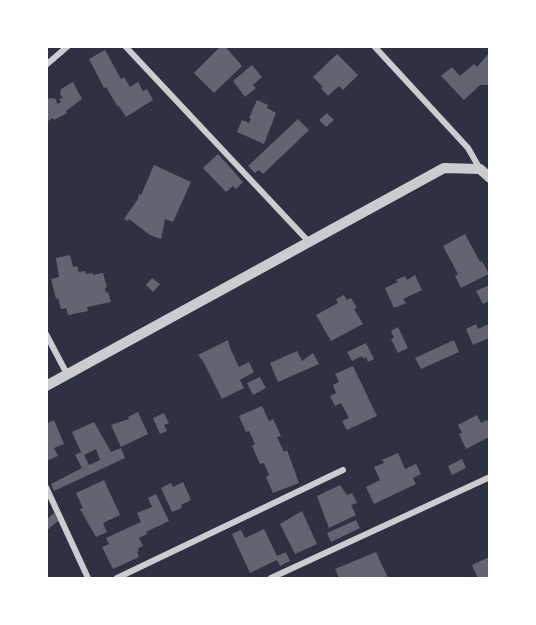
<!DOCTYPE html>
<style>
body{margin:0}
#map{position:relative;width:536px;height:625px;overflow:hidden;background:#2d3142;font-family:"PT Sans Narrow",sans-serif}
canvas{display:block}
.frame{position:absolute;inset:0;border:48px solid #fff;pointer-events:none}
</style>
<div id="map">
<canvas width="536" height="625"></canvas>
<div class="frame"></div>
</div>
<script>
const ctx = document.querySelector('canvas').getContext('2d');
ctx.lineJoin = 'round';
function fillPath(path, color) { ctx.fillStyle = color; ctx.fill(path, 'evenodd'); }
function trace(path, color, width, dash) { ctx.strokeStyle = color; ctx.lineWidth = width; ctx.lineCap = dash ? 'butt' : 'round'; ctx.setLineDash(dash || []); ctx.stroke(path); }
const building = new Path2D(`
 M 221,46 L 225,46 L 242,66 L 214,93 L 194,73 Z
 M 105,50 L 121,79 L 124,77 L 130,87 L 138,82 L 143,91 L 147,89 L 153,100 L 126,117 L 119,106 L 118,107 L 106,87 L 104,88 L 89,59 Z
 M 489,53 L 489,85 L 480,85 L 464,100 L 441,76 L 452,67 L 460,76 L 474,64 L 477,67 Z
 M 337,54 L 358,75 L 343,90 L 339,86 L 328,96 L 321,88 L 323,87 L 313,77 Z
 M 252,65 L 262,77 L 253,85 L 256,88 L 245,97 L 233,81 Z
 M 73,82 L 82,99 L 66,111 L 67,113 L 54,120 L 53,118 L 48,121 L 46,118 L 46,100 L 50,98 L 56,99 L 57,104 L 61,102 L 59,99 L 63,98 L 60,94 L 61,89 Z
 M 257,100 L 268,105 L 267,108 L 276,113 L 264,144 L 237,132 L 242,120 L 249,123 L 251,119 L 249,118 Z
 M 327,113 L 334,120 L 326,127 L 319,120 Z
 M 298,119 L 309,130 L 263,174 L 259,170 L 255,173 L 248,166 Z
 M 218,154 L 243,182 L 236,189 L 233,186 L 226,192 L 203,168 Z
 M 154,165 L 191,182 L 173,222 L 165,219 L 161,239 L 150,235 L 129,219 L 128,221 L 124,219 L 138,199 L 139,194 L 141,195 Z
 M 465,234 L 480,262 L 482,261 L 489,274 L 461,288 L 455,276 L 458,274 L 443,246 Z
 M 70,255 L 73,267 L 77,266 L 79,272 L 85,271 L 86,274 L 93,273 L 93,275 L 103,273 L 107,287 L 105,288 L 106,293 L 108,292 L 111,302 L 87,307 L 88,311 L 68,315 L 66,308 L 61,309 L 58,298 L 56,299 L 51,279 L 59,277 L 56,258 Z
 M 415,275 L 422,290 L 403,299 L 406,303 L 394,308 L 385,288 L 398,282 L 396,280 L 405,276 L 407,280 Z
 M 152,278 L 160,284 L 153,292 L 146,285 Z
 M 489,285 L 489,301 L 483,304 L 476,291 Z
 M 344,295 L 347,300 L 351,298 L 357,308 L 354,309 L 363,324 L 331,341 L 316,315 L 338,303 L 336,299 Z
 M 476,324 L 478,329 L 489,324 L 489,338 L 473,345 L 466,329 Z
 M 398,327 L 408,348 L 398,353 L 391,339 L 394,338 L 391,331 Z
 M 228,340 L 230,348 L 239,367 L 249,362 L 254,372 L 240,380 L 244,388 L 222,399 L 203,361 L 198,355 Z
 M 454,340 L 459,352 L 421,369 L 415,358 Z
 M 366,343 L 374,359 L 368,362 L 366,357 L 363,359 L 362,356 L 352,361 L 347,352 Z
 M 297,351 L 302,361 L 313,353 L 319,364 L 278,382 L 270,363 Z
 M 353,366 L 377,416 L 347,430 L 342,421 L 349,418 L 341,403 L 335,406 L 330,396 L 336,393 L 333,385 L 339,382 L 335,374 Z
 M 260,377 L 266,388 L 253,395 L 247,383 Z
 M 262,406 L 269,421 L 273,419 L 281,436 L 277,437 L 284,452 L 287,450 L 299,483 L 273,493 L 266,477 L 269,475 L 264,463 L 260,464 L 252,446 L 255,444 L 249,431 L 246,432 L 239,416 Z
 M 138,412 L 148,434 L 121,447 L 111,425 L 129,419 L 128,417 Z
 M 164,413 L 169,423 L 164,425 L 167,431 L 160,434 L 153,418 Z
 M 477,415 L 481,423 L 487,420 L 489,424 L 489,437 L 466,449 L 459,434 L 462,433 L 458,425 Z
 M 54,420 L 64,444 L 54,448 L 58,456 L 46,461 L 46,424 Z
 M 94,422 L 111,452 L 121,448 L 125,458 L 54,491 L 51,484 L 82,468 L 75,455 L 81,452 L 72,432 ZM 96,449 L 100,460 L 89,465 L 84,455 Z
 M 398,453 L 405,469 L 416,464 L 421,474 L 413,478 L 416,484 L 374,504 L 366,487 L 380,480 L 374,467 L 384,463 L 382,460 Z
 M 462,459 L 466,468 L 452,475 L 448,466 Z
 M 104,480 L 120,515 L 103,523 L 107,532 L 96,537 L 80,509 L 83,508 L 76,493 Z
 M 183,482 L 191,500 L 181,505 L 182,508 L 172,512 L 161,488 L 171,483 L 173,487 Z
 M 340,485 L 347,495 L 352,493 L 357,503 L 351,505 L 356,515 L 329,528 L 317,496 Z
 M 156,494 L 169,521 L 146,532 L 147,534 L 139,538 L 143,546 L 138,548 L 139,551 L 137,552 L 139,557 L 113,569 L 102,547 L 109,544 L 106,538 L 141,522 L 137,513 L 152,507 L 148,498 Z
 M 302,511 L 317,544 L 295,554 L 280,524 Z
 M 54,513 L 58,521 L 46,531 L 46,520 Z
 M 356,520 L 360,528 L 331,542 L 327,533 Z
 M 264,529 L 277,556 L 286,552 L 290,561 L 280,566 L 277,560 L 250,573 L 232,534 L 241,530 L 245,538 Z
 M 376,552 L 388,578 L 339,578 L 335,569 Z
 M 489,557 L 489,578 L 478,578 L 472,565 Z`);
const minor = new Path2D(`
 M 125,46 L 309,242
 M 374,46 L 468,148 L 480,169
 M 46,65 L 68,46
 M 46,334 L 67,374
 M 46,487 L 88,578
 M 117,578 L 343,470
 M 271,578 L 490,477`);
const tertiary = new Path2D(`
 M 46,386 L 444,168 L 480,169 L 490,178`);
fillPath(building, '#626471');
trace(minor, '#caccd0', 6);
trace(tertiary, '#caccd0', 10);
</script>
